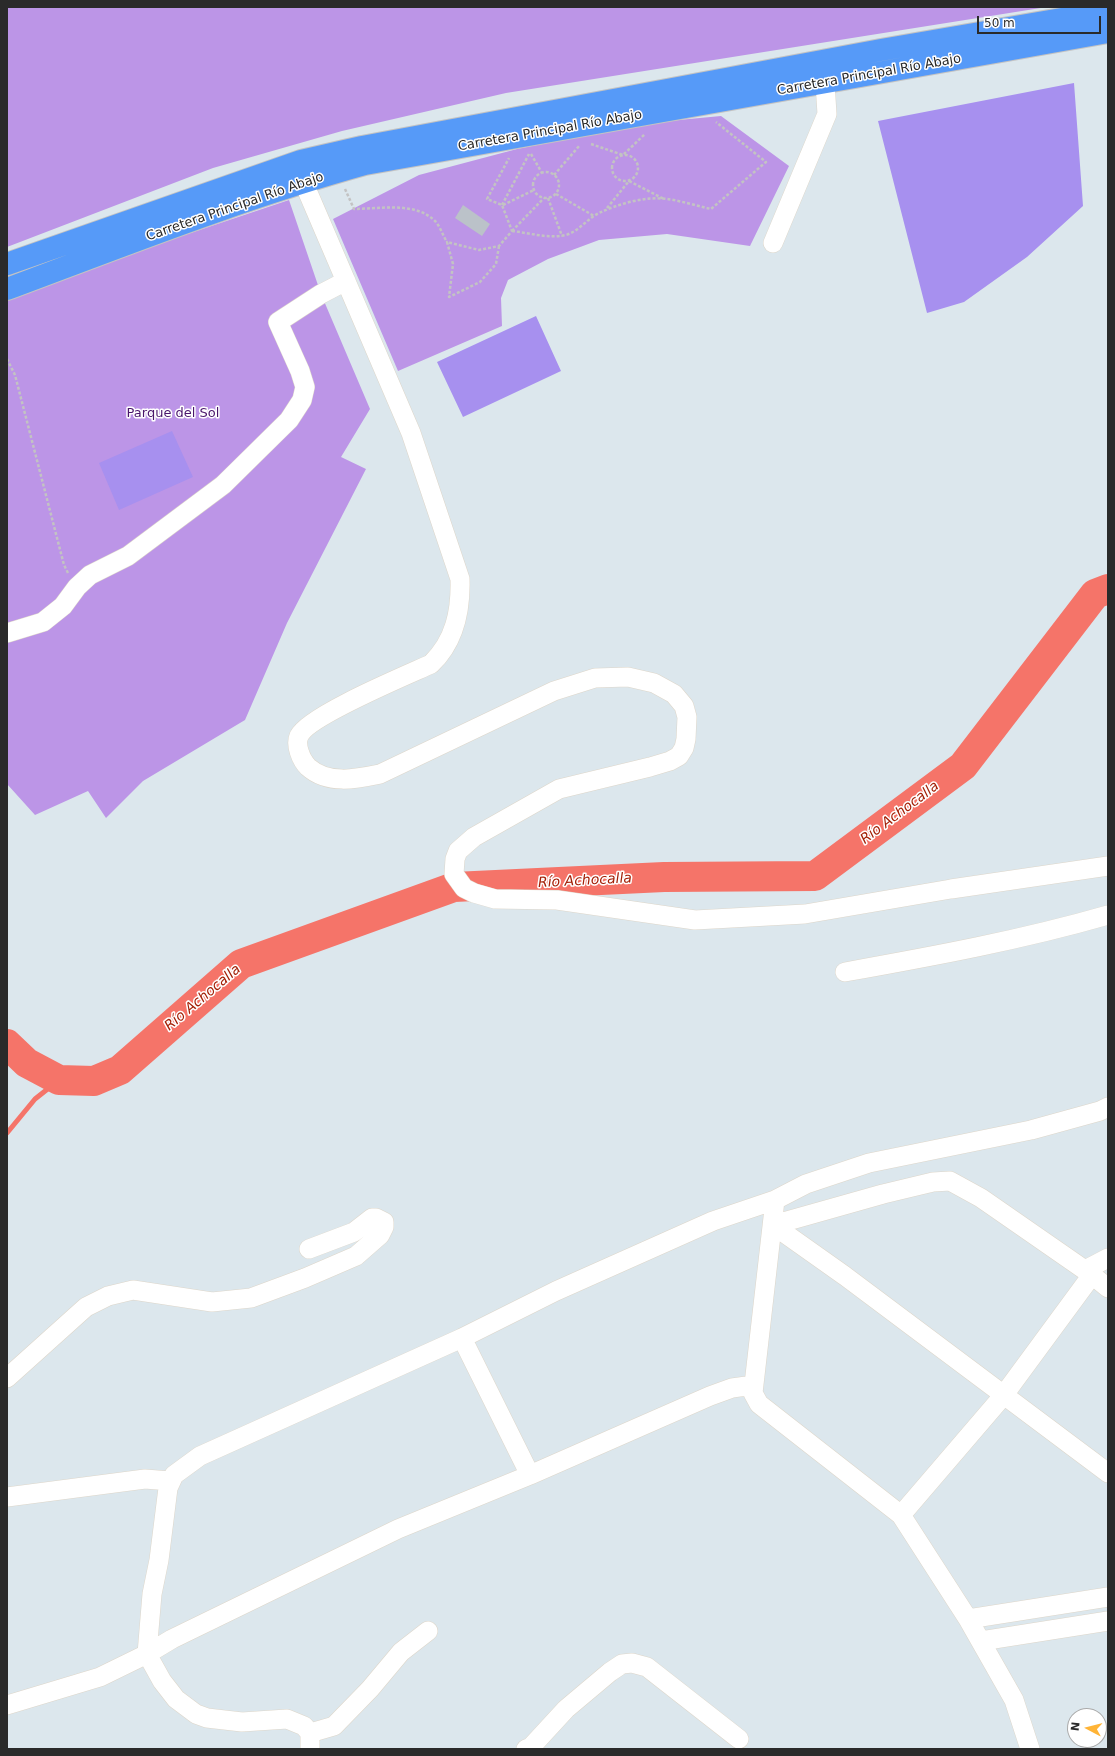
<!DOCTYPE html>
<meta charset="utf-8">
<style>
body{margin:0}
#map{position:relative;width:1115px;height:1756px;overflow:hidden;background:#dce7ed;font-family:"DejaVu Sans",sans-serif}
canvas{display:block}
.frame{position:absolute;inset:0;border:8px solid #2a2a2a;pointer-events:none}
.north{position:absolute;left:1067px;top:1708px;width:40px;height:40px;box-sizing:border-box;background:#fff;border:1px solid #aaa;border-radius:50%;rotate:277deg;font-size:11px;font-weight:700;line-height:16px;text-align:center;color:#2a2a2a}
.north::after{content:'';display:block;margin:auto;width:14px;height:18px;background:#ffb437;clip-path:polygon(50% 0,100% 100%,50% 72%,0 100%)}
.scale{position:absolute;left:977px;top:16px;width:124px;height:18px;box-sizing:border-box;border:2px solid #2a2a2a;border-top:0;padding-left:5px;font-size:12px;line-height:14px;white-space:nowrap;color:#2a2a2a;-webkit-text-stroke:3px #fff;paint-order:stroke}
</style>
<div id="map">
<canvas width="1115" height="1756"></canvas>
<div class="frame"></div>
<div class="north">N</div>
<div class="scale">50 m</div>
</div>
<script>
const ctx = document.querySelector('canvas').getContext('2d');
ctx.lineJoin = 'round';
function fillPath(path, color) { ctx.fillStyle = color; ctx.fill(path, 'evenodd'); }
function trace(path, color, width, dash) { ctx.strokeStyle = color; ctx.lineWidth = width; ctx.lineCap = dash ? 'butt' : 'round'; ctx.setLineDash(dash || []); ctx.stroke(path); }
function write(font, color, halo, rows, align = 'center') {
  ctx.font = font + ' "DejaVu Sans",sans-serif'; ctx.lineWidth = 3; ctx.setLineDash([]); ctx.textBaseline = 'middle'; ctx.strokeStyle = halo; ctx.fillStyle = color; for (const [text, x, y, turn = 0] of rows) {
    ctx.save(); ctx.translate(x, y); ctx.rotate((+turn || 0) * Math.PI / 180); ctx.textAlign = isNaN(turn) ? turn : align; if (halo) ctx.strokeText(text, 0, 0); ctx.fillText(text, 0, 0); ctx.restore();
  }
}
const green = new Path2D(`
 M 7,7 L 1047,7 L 506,93 L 342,131 L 213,168 L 7,247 Z
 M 721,116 L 789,166 L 750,246 L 667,234 L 599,240 L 548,259 L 508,280 L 501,298 L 502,326 L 398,371 L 333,219 L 419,175 L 517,149 L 647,123 Z
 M 289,200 L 321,294 L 370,409 L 341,457 L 366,469 L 287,623 L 245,720 L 143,781 L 106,818 L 88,791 L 35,815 L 7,784 L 7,298 L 62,276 Z`);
const pitch = new Path2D(`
 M 1074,83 L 1083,206 L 1027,257 L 964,302 L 927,313 L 878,121 Z
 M 536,316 L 561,371 L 463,417 L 437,362 Z
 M 172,431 L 193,477 L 119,510 L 99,463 Z`);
const stream = new Path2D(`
 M 7,1133 L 35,1099 L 59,1080`);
const river = new Path2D(`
 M 7,1044 L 27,1063 L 59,1080 L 94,1081 L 120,1070 L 241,964 L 454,887 L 664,877 L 815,876 L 963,766 L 1095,594 L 1108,589`);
const building = new Path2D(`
 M 463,205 L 490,224 L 482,236 L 455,218 Z`);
const path = new Path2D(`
 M 591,144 L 623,155 L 645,134
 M 531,154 L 542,173
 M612 168a13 13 0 1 1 26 0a13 13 0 1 1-26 0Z
 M533 185a13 13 0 1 1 26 0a13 13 0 1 1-26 0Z
 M 554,175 L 580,145
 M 345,189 L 354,209 C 378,209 415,201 435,221 C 440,226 443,236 447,242
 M 556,194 L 594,216
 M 548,198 L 562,236
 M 502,205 L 529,154
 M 503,205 L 534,190
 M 607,208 L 629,181 L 664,199
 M 512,231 C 530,233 548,239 566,235 C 579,231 587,219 599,213 C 618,204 645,196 667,199 C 682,201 697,206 711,209 L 766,162 L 716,122
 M 512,231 L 544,198
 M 499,246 L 496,264 L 480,282 L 449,297 L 453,264 L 447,242 L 479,250 L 499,246 L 512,231 L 502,205 L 487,199 L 509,158
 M 7,359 L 15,375 L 64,565 L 68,573`);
const minor = new Path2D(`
 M 303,181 L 411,433 L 460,579 C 461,611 455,641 431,664 C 407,675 308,716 299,736 C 295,745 301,760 308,767 C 328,785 356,779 380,774 L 554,691 L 595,678 L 628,677 L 654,683 L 674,694 L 684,706 L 687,717 L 686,739 L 684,748 L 679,756 L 670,761 L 650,767 L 559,789 L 474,837 L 458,851 L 455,859 L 454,874 L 464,888 L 474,893 L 495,899 L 557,900 L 695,920 L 805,914 L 951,889 L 1108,866
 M 773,243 L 827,114 L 825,83
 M 7,633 L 43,622 L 63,606 L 77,587 L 90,575 L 128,556 L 223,485 L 289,420 L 302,400 L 305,387 L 300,371 L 278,322 L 321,294 L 346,281
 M 845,972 C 934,956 1021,940 1108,915
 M 775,1200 L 753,1393 L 759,1404 L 901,1515 L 968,1619 L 1014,1700 L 1030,1749
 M 773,1225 L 845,1276 L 1108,1473
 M 773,1225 L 883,1194 L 933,1182 L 950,1181 L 981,1198 L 1092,1275 L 1108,1288
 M 1085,1270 L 1108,1258
 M 462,1338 L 530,1475
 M 7,1378 L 86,1307 L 108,1296 L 133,1290 L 212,1302 L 251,1298 L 305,1278 L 356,1256 L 380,1235 L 384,1227 L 384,1222 L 376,1218 L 372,1218 L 354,1232 L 309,1249
 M 7,1497 L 145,1479 L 170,1481
 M 901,1515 L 1003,1396 L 1092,1275
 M 968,1619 L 1108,1597
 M 981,1641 L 1108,1621
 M 7,1705 L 100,1677 L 147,1654 L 172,1639 L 398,1529 L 530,1475 L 710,1396 L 732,1388 L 754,1385
 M 310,1733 L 334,1726 L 370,1689 L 401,1652 L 428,1631
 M 310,1749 L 310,1733 L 304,1726 L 287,1719 L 242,1722 L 207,1718 L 196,1714 L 176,1699 L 162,1681 L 147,1654 L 152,1594 L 159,1560 L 168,1488 L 174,1475 L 200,1456 L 462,1338 L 556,1291 L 713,1221 L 775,1200 L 806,1184 L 869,1163 L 1031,1130 L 1100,1111 L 1108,1107
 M 526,1749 L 531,1747 L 566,1709 L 610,1672 L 622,1664 L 632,1663 L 647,1667 L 739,1739`);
const major = new Path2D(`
 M 7,264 L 301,161 L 362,147 L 881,50 L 1108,11
 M 7,289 C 125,245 243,198 365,164 L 1108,32`);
const streetNames = [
 ["Carretera Principal Río Abajo",869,75,-10],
 ["Carretera Principal Río Abajo",550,131,-10],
 ["Carretera Principal Río Abajo",235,207,-19]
];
const parkNames = [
 ["Parque del Sol",173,414]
];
const waterNames = [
 ["Río Achocalla",900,813,-37],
 ["Río Achocalla",585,881,-3],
 ["Río Achocalla",203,998,-40]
];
fillPath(green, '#bc95e7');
fillPath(pitch, '#a790ef');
trace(stream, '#f57469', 5);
trace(river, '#f57469', 30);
fillPath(building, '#bbc2c9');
trace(minor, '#ddd6ca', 20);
trace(major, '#c3c3c3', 24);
trace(path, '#c3c3c3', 2.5, [3, 2]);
trace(minor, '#fff', 19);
trace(major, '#569af8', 22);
write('13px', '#2a2a2a', '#fff', streetNames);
write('13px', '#4a166c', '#fff', parkNames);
write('italic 14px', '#a31f06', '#fff', waterNames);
</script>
